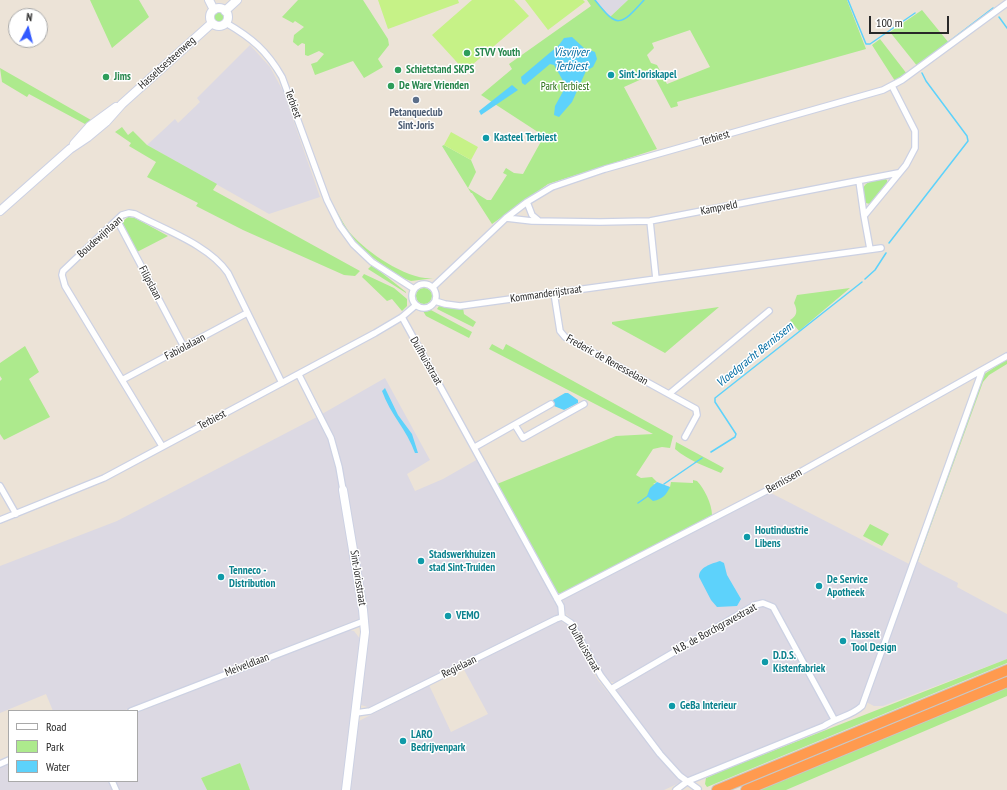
<!DOCTYPE html>
<style>
body{margin:0}
#map{position:relative;width:1007px;height:790px;overflow:hidden;background:#ece3d7;font-family:"PT Sans Narrow",sans-serif}
canvas{display:block}
.legend{position:absolute;left:8px;top:710px;width:130px;height:72px;box-sizing:border-box;background:#fff;border:1px solid #a9a9a9;margin:0;padding:5px 7px;list-style:none;font-size:12px;color:#282828}
.legend li{display:flex;align-items:center;gap:8px;height:20px}
.legend b{width:20px;border:1px solid #a9a9a9}
.north{position:absolute;left:8px;top:8px;width:40px;height:40px;box-sizing:border-box;background:#fff;border:1px solid #a9a9a9;border-radius:50%;rotate:7deg;font-size:11px;font-weight:700;line-height:16px;text-align:center;color:#282828}
.north::after{content:'';display:block;margin:auto;width:14px;height:18px;background:#3159ff;clip-path:polygon(50% 0,100% 100%,50% 72%,0 100%)}
.scale{position:absolute;left:869px;top:16px;width:80px;height:18px;box-sizing:border-box;border:2px solid #282828;border-top:0;padding-left:5px;font-size:12px;line-height:14px;white-space:nowrap;color:#282828;-webkit-text-stroke:3px #fff;paint-order:stroke}
</style>
<div id="map">
<canvas width="1007" height="790"></canvas>
<ul class="legend">
<li><b style="height:5px;background:#fff"></b>Road</li>
<li><b style="height:11px;background:#adea8d"></b>Park</li>
<li><b style="height:11px;background:#5dd2fb"></b>Water</li>
</ul>
<div class="north">N</div>
<div class="scale">100 m</div>
</div>
<script>
const ctx = document.querySelector('canvas').getContext('2d');
ctx.lineJoin = 'round';
function fillPath(path, color) { ctx.fillStyle = color; ctx.fill(path, 'evenodd'); }
function trace(path, color, width, dash) { ctx.strokeStyle = color; ctx.lineWidth = width; ctx.lineCap = dash ? 'butt' : 'round'; ctx.setLineDash(dash || []); ctx.stroke(path); }
function write(font, color, halo, rows, align = 'center') {
  ctx.font = font + ' "PT Sans Narrow",sans-serif'; ctx.lineWidth = 3; ctx.setLineDash([]); ctx.textBaseline = 'middle'; ctx.strokeStyle = halo; ctx.fillStyle = color; for (const [text, x, y, turn = 0] of rows) {
    ctx.save(); ctx.translate(x, y); ctx.rotate((+turn || 0) * Math.PI / 180); ctx.textAlign = isNaN(turn) ? turn : align; if (halo) ctx.strokeText(text, 0, 0); ctx.fillText(text, 0, 0); ctx.restore();
  }
}
const industrial = new Path2D(`
 M 595,0 L 628,0 L 610,17 Z
 M 250,45 L 270,67 L 283,91 L 320,197 L 269,214 L 147,145 L 175,119 L 178,123 L 200,102 L 197,98 Z
 M 385,378 L 430,460 L 407,474 L 415,491 L 443,479 L 478,459 L 495,494 L 558,607 L 558,615 L 371,708 L 361,705 L 368,615 L 123,711 L 53,711 L 46,694 L 0,713 L 0,566 L 117,521 L 315,418 Z
 M 769,492 L 913,566 L 915,559 L 923,565 L 958,583 L 957,587 L 1007,614 L 1007,659 L 883,706 L 874,706 L 866,702 L 827,721 L 690,778 L 664,790 L 250,790 L 240,763 L 201,778 L 207,790 L 0,790 L 0,767 L 9,763 L 9,781 L 137,781 L 137,713 L 349,630 L 354,631 L 361,640 L 352,716 L 359,721 L 429,685 L 451,732 L 488,714 L 463,668 L 560,621 L 568,626 L 597,679 L 610,695 L 742,609 L 615,683 L 609,681 L 603,673 L 572,619 L 566,614 L 563,599 Z`);
const green = new Path2D(`
 M 90,0 L 139,0 L 149,17 L 112,48 Z
 M 298,0 L 363,0 L 388,39 L 389,45 L 378,59 L 383,67 L 364,78 L 353,61 L 315,75 L 311,64 L 317,62 L 324,54 L 319,51 L 308,56 L 305,55 L 305,44 L 302,43 L 298,46 L 293,42 L 294,35 L 304,27 L 295,21 L 293,23 L 282,17 Z
 M 587,0 L 595,0 L 610,17 L 628,0 L 847,0 L 866,49 L 677,102 L 678,106 L 671,108 L 653,74 L 624,87 L 657,149 L 548,184 L 492,224 L 472,193 L 471,193 L 442,146 L 444,145 L 471,160 L 476,172 L 468,188 L 487,200 L 491,200 L 507,175 L 503,173 L 506,168 L 514,173 L 523,174 L 544,136 L 481,95 L 512,69 L 509,64 L 591,6 ZM 690,30 L 710,67 L 667,84 L 657,65 L 651,63 L 647,55 L 654,48 L 652,43 Z
 M 922,10 L 949,43 L 918,67 L 890,32 Z
 M214.5 17a4.5 4.5 0 1 1 9 0a4.5 4.5 0 1 1-9 0Z
 M 880,39 L 907,74 L 895,81 L 872,45 Z
 M 0,68 L 91,120 L 85,124 L 29,94 L 27,97 L 2,82 Z
 M 122,127 L 128,135 L 133,131 L 147,145 L 217,184 L 213,190 L 360,271 L 355,276 L 344,275 L 243,230 L 196,206 L 198,203 L 147,177 L 156,162 L 129,146 L 131,143 L 115,132 Z
 M 884,178 L 887,180 L 887,184 L 870,204 L 866,203 C 857,184 868,181 884,178 Z
 M 335,209 C 341,217 345,228 352,235 C 368,253 410,282 435,278 L 411,281 L 403,278 L 383,265 L 368,254 L 350,235 L 334,210 Z
 M 128,217 L 135,218 L 168,236 L 137,252 L 122,222 Z
 M 372,265 L 406,292 L 406,293 L 368,269 Z
 M 364,274 L 394,288 L 407,299 L 407,306 L 402,311 L 392,299 L 387,301 L 362,277 Z
 M416 296a8 8 0 1 1 16 0a8 8 0 1 1-16 0Z
 M 850,288 L 799,331 L 790,320 C 797,316 798,311 794,303 L 797,295 Z
 M 439,306 L 463,308 L 464,314 L 476,322 L 473,327 L 437,309 Z
 M 719,307 L 665,353 L 612,324 L 612,322 Z
 M 429,309 L 472,332 L 469,338 L 426,316 L 423,311 Z
 M 492,344 L 503,350 L 506,344 L 673,436 L 670,448 L 662,447 L 653,449 L 636,475 L 641,478 L 652,477 L 657,482 L 653,484 L 670,487 L 671,482 L 693,483 L 693,480 L 697,481 C 704,488 712,504 712,515 L 563,594 L 556,593 L 497,484 L 616,436 L 653,434 L 489,349 Z
 M 25,346 L 39,372 L 29,379 L 50,417 L 4,440 L 0,434 L 0,381 L 2,379 L 0,376 L 0,363 Z
 M 1007,359 L 1007,364 L 989,375 L 983,382 L 918,561 L 915,559 L 983,375 Z
 M 676,442 L 724,468 L 721,473 C 705,466 689,461 675,449 Z
 M 870,524 L 889,534 L 882,546 L 863,536 Z
 M 1007,659 L 1007,663 L 707,787 L 705,784 L 706,778 L 724,770 Z
 M 1007,687 L 1007,696 L 786,790 L 760,790 Z
 M 240,763 L 250,790 L 207,790 L 201,778 Z`);
const pitch = new Path2D(`
 M 378,0 L 458,0 L 459,3 L 388,29 Z
 M 472,0 L 514,0 L 529,16 L 465,71 L 432,35 Z
 M 525,0 L 583,0 L 585,2 L 548,30 Z
 M 451,132 L 478,147 L 471,160 L 444,145 Z`);
const water = new Path2D(`
 M 572,37 L 584,48 L 595,52 L 597,59 L 593,67 L 586,71 L 572,102 L 559,117 L 554,115 L 555,106 L 566,86 L 554,65 L 550,64 L 525,85 L 522,83 L 521,77 L 559,45 L 564,38 Z
 M 512,85 L 518,90 L 481,115 L 479,111 Z
 M 385,388 L 398,415 L 412,434 L 418,453 L 415,453 C 407,430 390,414 382,391 Z
 M 565,393 L 568,393 L 578,400 L 578,403 L 564,410 L 554,406 L 553,400 Z
 M 657,482 L 670,487 C 666,495 663,499 653,501 L 647,496 L 650,488 Z
 M 720,561 L 724,563 L 727,575 L 741,599 L 737,606 L 717,607 L 711,600 L 699,577 C 699,567 711,564 720,561 Z`);
const stream = new Path2D(`
 M 595,0 C 617,28 620,27 644,0
 M 848,0 L 866,44 L 870,44 L 915,13
 M 999,17 L 1007,28
 M 917,66 L 993,8
 M 889,243 L 968,141 L 967,136 L 926,81 L 922,73
 M 865,279 L 875,270 L 886,253
 M 711,452 L 735,437 L 736,434 L 715,402 L 715,398 L 862,282
 M 664,484 L 702,458
 M 638,503 L 648,496`);
const street = new Path2D(`
 M 226,23 C 252,38 267,51 282,77 L 327,200 L 340,226 L 353,244 L 372,262 L 414,289
 M 859,181 L 864,216
 M 527,202 L 532,215 L 538,220
 M 506,218 L 532,221 L 600,222 L 650,221 L 898,173
 M 117,220 L 184,347
 M 650,221 L 656,279
 M 870,249 L 864,216 L 906,165 L 915,148 L 915,131 L 892,86
 M412 296a12 12 0 1 1 24 0a12 12 0 1 1-24 0Z
 M 433,287 L 506,218 L 527,202 L 552,187 L 605,169 L 883,90 L 902,80 L 1007,3
 M 554,293 L 560,331 L 565,337 L 696,409 L 697,415 L 685,437
 M 435,301 L 445,304 L 460,306 L 881,248
 M 402,317 L 561,606 L 562,617
 M 299,375 L 331,438 L 339,467 L 343,490
 M 122,380 L 247,313
 M 669,394 L 769,311
 M 515,425 L 523,438 L 584,404
 M 162,446 L 65,286 L 62,275 L 63,271 L 122,215 L 129,213 L 135,214 C 165,230 209,245 228,273 L 282,383
 M 475,447 L 551,404
 M 0,486 L 16,514
 M 0,520 L 104,478 L 375,333 L 402,317 L 416,305
 M 557,599 L 770,489 L 1007,356
 M 562,617 L 571,623 L 601,676 L 660,754 L 680,776 L 698,789
 M 611,689 L 755,605 L 763,603 L 773,607 L 834,719
 M 131,711 L 364,621
 M 356,713 L 370,711 L 556,619 L 562,617
 M 0,764 L 9,760
 M 112,781 L 116,790
 M 676,790 L 688,781 L 824,726 C 837,717 850,717 862,706 L 982,371`);
const secondary = new Path2D(`
 M 209,0 L 214,10
 M210 17a9 9 0 1 1 18 0a9 9 0 1 1-18 0Z
 M 225,11 L 237,0
 M 74,144 L 90,126 L 116,107
 M 0,211 L 70,149 L 88,137 L 106,122 L 122,104 L 212,23
 M 343,490 L 363,610 L 365,632 L 346,790`);
const highway = new Path2D(`
 M 717,790 L 1007,670
 M 746,790 L 1007,682`);
const markers = [
 [467,53,4,"#2e9e5b"],
 [398,70,4,"#2e9e5b"],
 [611,75,4,"#0f9aa8"],
 [106,77,4,"#2e9e5b"],
 [391,86,4,"#2e9e5b"],
 [416,100,4,"#5c6f8a"],
 [486,138,4,"#0f9aa8"],
 [747,537,4,"#0f9aa8"],
 [421,561,4,"#0f9aa8"],
 [221,577,4,"#0f9aa8"],
 [819,586,4,"#0f9aa8"],
 [448,616,4,"#0f9aa8"],
 [843,641,4,"#0f9aa8"],
 [765,662,4,"#0f9aa8"],
 [672,706,4,"#0f9aa8"],
 [403,741,4,"#0f9aa8"]
];
const leisureNames = [
 ["STVV Youth",475,53],
 ["Schietstand SKPS",406,70],
 ["Jims",114,77],
 ["De Ware Vrienden",399,86]
];
const streetNames = [
 ["Hasseltsesteenweg",167,63,-42],
 ["Terbiest",293,104,70],
 ["Terbiest",715,138,-16],
 ["Kampveld",719,208,-11],
 ["Boudewijnlaan",100,237,-42],
 ["Filipslaan",150,283,62],
 ["Kommanderijstraat",546,294,-8],
 ["Fabiolalaan",185,347,-28],
 ["Frederic de Renesselaan",607,360,29],
 ["Duifhuisstraat",426,361,60],
 ["Terbiest",212,420,-28],
 ["Bernissem",784,481,-29],
 ["Sint-Jorisstraat",358,578,81],
 ["N.B. de Borchgravestraat",715,629,-29],
 ["Duifhuisstraat",584,648,60],
 ["Meiveldlaan",247,665,-21],
 ["Regielaan",459,667,-26]
];
const cultureNames = [
 ["Sint-Joriskapel",619,75],
 ["Kasteel Terbiest",494,138],
 ["Houtindustrie",755,531],
 ["Libens",755,544],
 ["Stadswerkhuizen",429,555],
 ["stad Sint-Truiden",429,568],
 ["Tenneco -",229,571],
 ["Distribution",229,584],
 ["De Service",827,580],
 ["Apotheek",827,593],
 ["VEMO",456,616],
 ["Hasselt",851,635],
 ["Tool Design",851,648],
 ["D.D.S.",773,656],
 ["Kistenfabriek",773,669],
 ["GeBa Interieur",680,706],
 ["LARO",411,735],
 ["Bedrijvenpark",411,748]
];
const parkNames = [
 ["Park Terbiest",565,87]
];
const serviceNames = [
 ["Petanqueclub",416,113],
 ["Sint-Joris",416,126]
];
const waterNames = [
 ["Visvijver",571,53],
 ["Terbiest",571,67],
 ["Vloedgracht Bernissem",755,355,-39]
];
fillPath(industrial, '#dcd9e3');
fillPath(green, '#adea8d');
fillPath(pitch, '#c6f287');
fillPath(water, '#5dd2fb');
trace(stream, '#5dd2fb', 1.5);
trace(street, '#ccd1e3', 8);
trace(secondary, '#ccd1e3', 10);
trace(highway, '#c7c7c7', 12);
trace(street, '#fff', 5.5);
trace(secondary, '#fff', 8);
trace(highway, '#ff9a4f', 10);
for (const [x, y, r, color] of markers) { const dot = new Path2D(); dot.arc(x, y, r, 0, 2 * Math.PI); ctx.fillStyle = color; ctx.fill(dot); trace(dot, '#fff', 1.5); }
write('bold 11px', '#27864d', '#fff', leisureNames, 'left');
write('11px', '#282828', '#fff', streetNames);
write('bold 11px', '#0d838f', '#fff', cultureNames, 'left');
write('11px', '#256b11', '#fff', parkNames);
write('bold 11px', '#4e5e75', '#fff', serviceNames);
write('italic 12px', '#006ca3', '#fff', waterNames);
</script>
